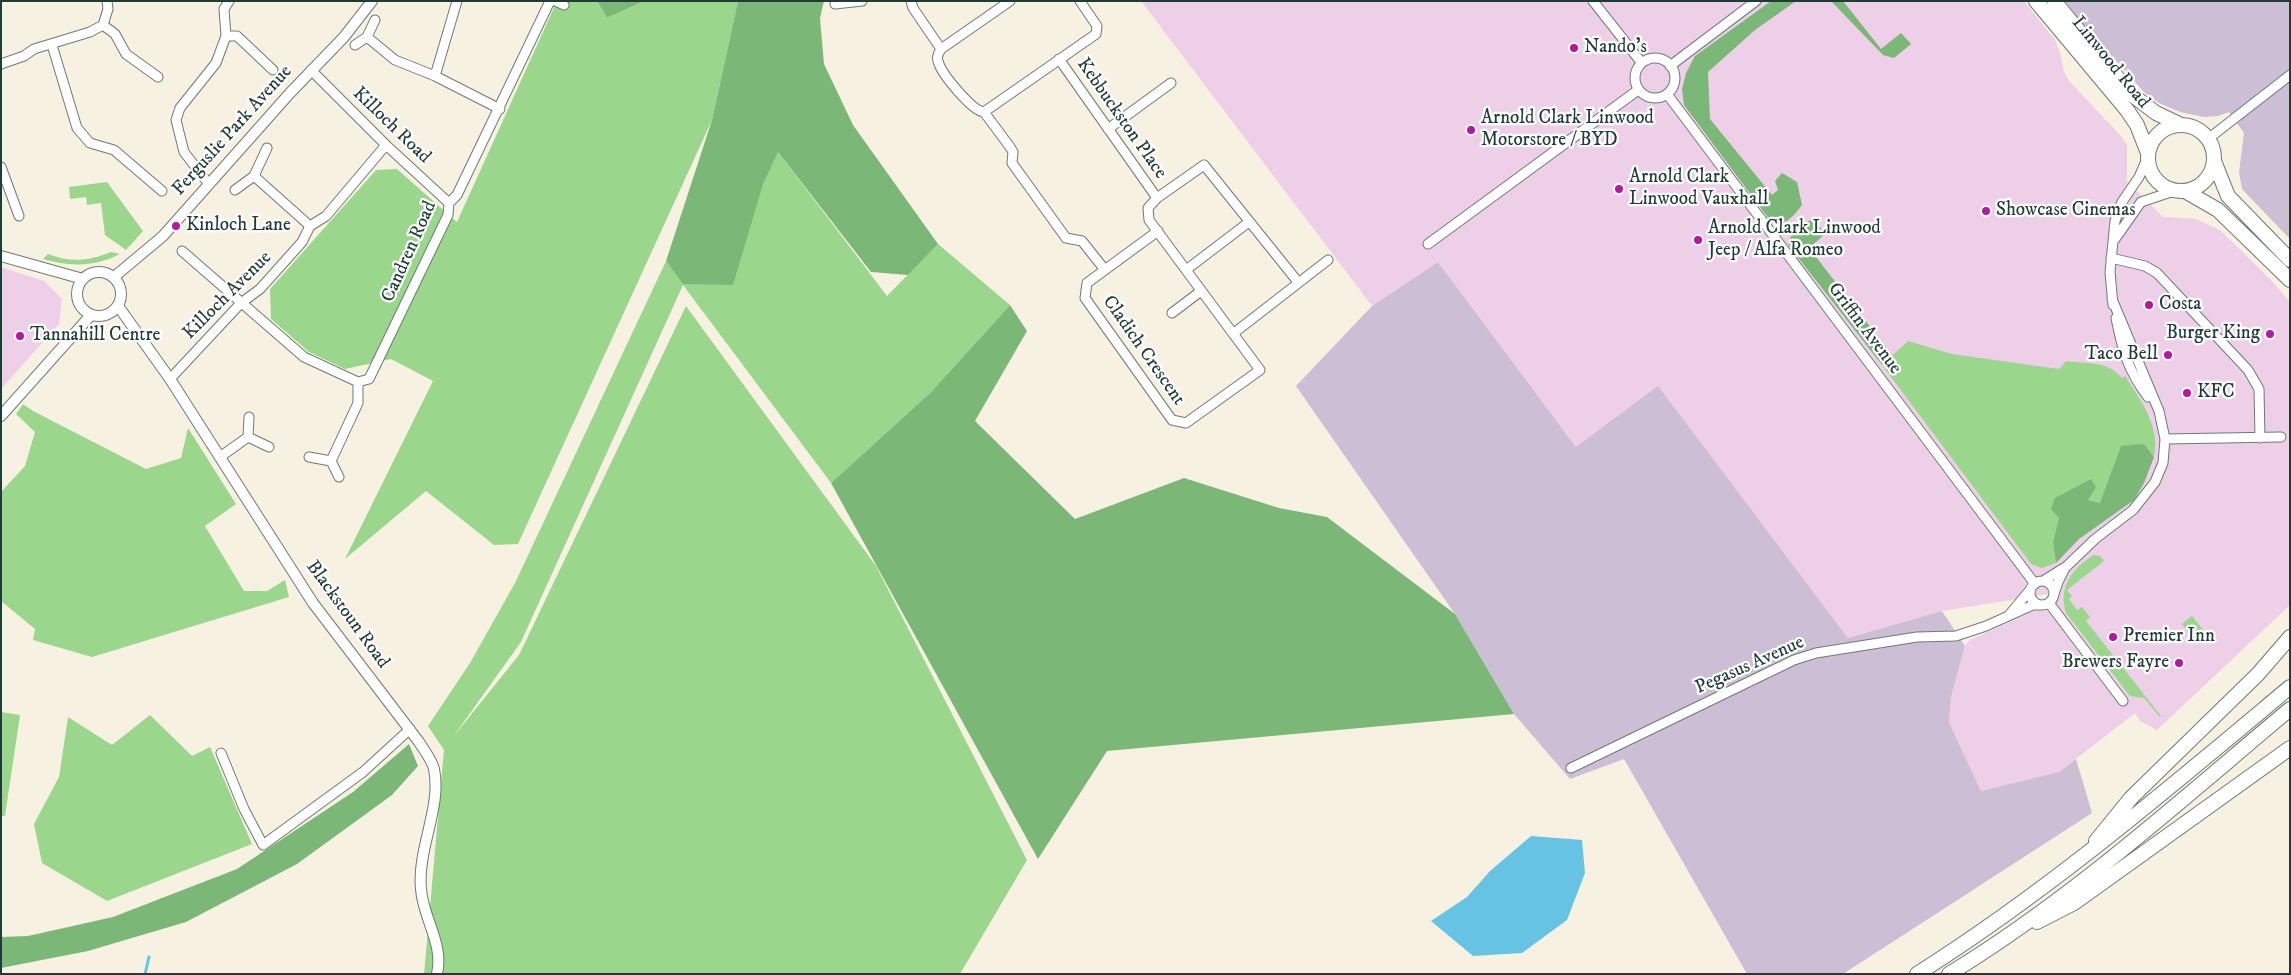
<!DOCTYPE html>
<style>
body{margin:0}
#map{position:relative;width:2291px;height:975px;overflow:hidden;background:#f7f1e2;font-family:"IM FELL DW Pica",serif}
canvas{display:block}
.frame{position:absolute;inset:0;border:2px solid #1f3d34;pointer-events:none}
</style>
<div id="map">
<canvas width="2291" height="975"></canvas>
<div class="frame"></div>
</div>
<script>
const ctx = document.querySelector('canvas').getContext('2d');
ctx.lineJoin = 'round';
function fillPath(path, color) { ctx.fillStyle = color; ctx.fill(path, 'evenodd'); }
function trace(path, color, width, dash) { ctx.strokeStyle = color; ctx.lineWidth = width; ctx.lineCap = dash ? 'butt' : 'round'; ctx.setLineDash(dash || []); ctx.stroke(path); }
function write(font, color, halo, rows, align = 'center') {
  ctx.font = font + ' "IM FELL DW Pica",serif'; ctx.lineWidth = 4.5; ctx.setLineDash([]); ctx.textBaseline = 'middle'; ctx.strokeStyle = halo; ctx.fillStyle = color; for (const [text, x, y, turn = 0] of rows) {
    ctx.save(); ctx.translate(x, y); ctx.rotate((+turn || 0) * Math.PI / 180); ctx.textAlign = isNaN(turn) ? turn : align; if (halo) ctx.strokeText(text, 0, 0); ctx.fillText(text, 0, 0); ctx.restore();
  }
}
const built = new Path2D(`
 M 1141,1 L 2024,1 L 2055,40 L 2060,53 L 2064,72 L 2069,81 L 2121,136 L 2127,145 L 2127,181 L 2163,217 L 2196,219 L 2220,230 L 2271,280 L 2290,302 L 2290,605 L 2157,730 L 2140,721 L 2135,713 L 2059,772 L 1981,791 L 1949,722 L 1951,697 L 1965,646 L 1970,640 L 2032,612 L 2058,607 L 2048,594 L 1942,611 L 1848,638 L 1658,387 L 1577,448 L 1438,262 L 1372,306 Z
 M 1,267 L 44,281 L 62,299 L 59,324 L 1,389 Z`);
const industrial = new Path2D(`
 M 2065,1 L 2290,1 L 2290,239 L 2242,189 L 2239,172 L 2244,133 L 2229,112 L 2218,116 L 2204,117 L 2180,112 L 2159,103 L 2144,92 L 2080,21 Z
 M 1438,262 L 1576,447 L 1658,386 L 1848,638 L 1942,611 L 1965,646 L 1951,697 L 1949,722 L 1981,791 L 2059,772 L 2076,759 L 2092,813 L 1843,974 L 1747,974 L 1624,759 L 1570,779 L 1514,714 L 1455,614 L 1296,386 L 1372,306 Z`);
const green = new Path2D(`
 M 557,1 L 597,1 L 607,18 L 644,1 L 738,1 L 712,120 L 518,544 L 494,545 L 426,491 L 345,559 L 433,381 L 391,359 L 345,369 L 309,352 L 271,319 L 270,289 L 376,170 L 397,169 L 457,222 Z
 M 778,152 L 887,296 L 938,244 L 1010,305 L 931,392 L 831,483 L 683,285 L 521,642 L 453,737 L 519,655 L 686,306 L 876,566 L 1027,860 L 960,974 L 424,974 L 444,750 L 428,726 L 470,663 L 515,583 L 666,261 L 684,284 Z
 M 107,182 L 143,231 L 126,250 L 105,235 L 101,203 L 87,205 L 86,197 L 70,199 L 69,187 Z
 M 111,252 L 120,254 C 95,267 69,267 43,259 L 48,254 C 71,263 89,261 111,252 Z
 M 1908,341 L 1952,354 L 2059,369 L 2066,361 C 2085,364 2108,360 2122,378 L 2125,376 C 2140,399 2161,427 2154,457 L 2144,444 L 2100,503 L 2087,500 L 2059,518 L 2053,542 L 2056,563 L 2042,568 L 2031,564 L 1882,365 Z
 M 23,404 L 33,411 L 146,469 L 181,458 L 188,428 L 236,504 L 205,526 L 244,591 L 267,591 L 285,580 L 289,597 L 92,657 L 33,640 L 35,629 L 1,601 L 1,492 L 25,466 L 35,432 L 16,414 Z
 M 2094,555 L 2100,556 L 2104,561 L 2067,590 L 2072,596 L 2069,599 L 2077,610 L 2082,607 L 2090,617 L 2086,621 L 2161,716 L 2160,717 L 2144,698 L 2130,696 L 2066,613 C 2058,588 2072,568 2094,555 Z
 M 2192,616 L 2204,631 L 2196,638 L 2192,637 L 2182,624 Z
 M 1,712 L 20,715 L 5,816 L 1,816 Z
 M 150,715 L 192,756 L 210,747 L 252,844 L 107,901 L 42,863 L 34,824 L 59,777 L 68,717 L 112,745 Z`);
const forest = new Path2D(`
 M 597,1 L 644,1 L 607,18 Z
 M 738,1 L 824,1 L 820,18 L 824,64 L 853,125 L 938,244 L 908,275 L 871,272 L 778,152 L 763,184 L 733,285 L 683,284 L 666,261 L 712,120 Z
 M 1771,1 L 1796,1 L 1755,30 L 1708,72 L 1710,119 L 1772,195 L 1778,190 L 1775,181 L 1782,173 L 1797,182 L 1802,205 C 1794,215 1787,226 1772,223 L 1684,105 L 1682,89 L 1686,73 L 1695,56 Z
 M 1831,1 L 1843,1 L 1881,49 L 1901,33 L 1911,44 L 1894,58 L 1883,55 Z
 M 1810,220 L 1817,223 L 1825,234 L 1809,248 L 1892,355 L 1882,365 L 1789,246 C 1787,234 1802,227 1810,220 Z
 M 1010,305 L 1027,331 L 975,421 L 1075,519 L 1184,478 L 1279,508 L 1327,517 L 1455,614 L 1514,714 L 1107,751 L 1038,859 L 831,483 L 931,392 Z
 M 2144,444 L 2154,457 L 2144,483 L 2134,500 L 2079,539 L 2056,563 L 2053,542 L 2059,518 L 2051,509 L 2055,498 L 2091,479 L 2096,487 L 2088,500 L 2100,503 L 2121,446 Z
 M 409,744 L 418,766 L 392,795 L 297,864 L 186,922 L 88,951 L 1,968 L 1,937 L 28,936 L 113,917 L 237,869 L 353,792 Z`);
const water = new Path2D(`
 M 1531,836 L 1582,840 L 1585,873 L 1567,920 L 1522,953 L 1473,956 L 1431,921 L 1467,897 L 1490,871 Z`);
const stream = new Path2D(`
 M 145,974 L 149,957`);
const minor = new Path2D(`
 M 107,1 L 108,9 L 103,25 L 115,34 L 126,54 L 158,77
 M 555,1 L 564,5
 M 911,1 L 913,8 L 941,49
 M 1010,1 L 941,49 C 938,54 936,58 939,64 C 943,75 972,111 984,112 L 1096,34 L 1097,26 L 1080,1
 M 1593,1 L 1641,62
 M 835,4 L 862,1
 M 226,36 L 237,36 L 273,70
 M 367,37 L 375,20
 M 52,45 L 77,128 L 90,143 L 114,150 L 162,191
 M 355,45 L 367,37 L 395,60 L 435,76 L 500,109
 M1635 78a20 20 0 1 1 40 0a20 20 0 1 1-40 0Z
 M 1059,59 L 1157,198
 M 1,64 L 24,56 L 34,49 L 90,32 L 103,25
 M 1670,66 L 1756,1
 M 311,70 L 386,145 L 449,203
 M 435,76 L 457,1
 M 1667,94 L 2035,584
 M 984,112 L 1010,147 L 1013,152 L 1012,163 L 1066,238 L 1082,241 L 1105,270
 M 1108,129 L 1171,83
 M 2208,139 L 2290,75
 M 1,167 L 19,216
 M 254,176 L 310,226
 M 208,183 L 184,152 L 176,120 L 180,108 L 216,63 L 226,36 L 224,9 L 229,1
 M 235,190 L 254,176 L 267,148
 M 1158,231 L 1087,283 L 1085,298 L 1172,420 L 1186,423 L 1260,370 L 1149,220 L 1148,208 L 1157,198 L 1204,165 L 1298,282
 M 2115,239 L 2141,202 L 2174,191
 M 1428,244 L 1638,90
 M 182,251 L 304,357 L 358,382 L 369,379 L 448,215 L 449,203 L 457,195 L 550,1
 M 2111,258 L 2145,266 L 2157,273 L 2248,370 L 2259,389 L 2260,438
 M 1186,270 L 1249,222
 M 2113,305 L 2110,272 L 2115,221 L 2122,202 L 2139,177 L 2147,159
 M 1172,313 L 1201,291
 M 2116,318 C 2122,349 2128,371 2148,397
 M 1234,333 L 1328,260
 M 170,379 L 241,303 L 260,289 L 302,242 L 310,226 L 326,216 L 386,145
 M 249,417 L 248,437 L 269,447
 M 2165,439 L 2281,437
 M 220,457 L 248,437
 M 309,457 L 331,461 L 339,477
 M 331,461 L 358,403 L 358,382
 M2030 593a12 12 0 1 1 24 0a12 12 0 1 1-24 0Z
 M 2043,581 L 2067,566 L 2095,539 L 2133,510 L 2155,482 L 2163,463 L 2165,439 L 2159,411 L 2112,299
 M 2054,594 L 2058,582 L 2065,568
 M 2049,603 L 2123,701
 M 2010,614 L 2030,590
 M 221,753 L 244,809 L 263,845 L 363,772 L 410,729
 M 1571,768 L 1794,660 L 1816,653 L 1917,637 L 1956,636 L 1986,626 L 2033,605 L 2041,605`);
const tertiary = new Path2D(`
 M 1,256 L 83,279
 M77 294a22 22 0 1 1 44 0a22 22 0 1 1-44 0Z
 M 114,277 L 163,236 L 290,93 L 344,37 L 372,1
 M 118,306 L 170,379 L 313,603 L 419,742 C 424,750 432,760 434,769 C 442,807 417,849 421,889 C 423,919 444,943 437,974
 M 1,416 L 91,315`);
const primary = new Path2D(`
 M 2036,1 L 2127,110 L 2137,125 L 2148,153
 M 2054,1 L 2131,94 L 2156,113 L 2181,125
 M2148 158a33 33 0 1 1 66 0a33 33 0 1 1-66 0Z
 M 2214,161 L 2228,196 L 2290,260
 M 2185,191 L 2218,210 L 2290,280`);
const trunk = new Path2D(`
 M 2096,841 L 2131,798 L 2258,674 L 2290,637
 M 2037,922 L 2074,903 L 2290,748
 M 1917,974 C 2050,890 2169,788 2290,687
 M 1949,974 C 2072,899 2180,801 2290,709`);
const markers = [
 [1574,48,5,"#b5179e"],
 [1471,130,5,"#b5179e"],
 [1619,189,5,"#b5179e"],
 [1986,211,5,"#b5179e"],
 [176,226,5,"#b5179e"],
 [1698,240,5,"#b5179e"],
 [2149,305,5,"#b5179e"],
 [2270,334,5,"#b5179e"],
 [20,336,5,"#b5179e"],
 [2168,355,5,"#b5179e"],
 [2187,393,5,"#b5179e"],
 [2113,637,5,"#b5179e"],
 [2179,663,5,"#b5179e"]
];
const poiNames = [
 ["Nando's",1584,48],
 ["Arnold Clark Linwood",1481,119],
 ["Motorstore / BYD",1481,141],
 ["Arnold Clark",1629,178],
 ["Linwood Vauxhall",1629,200],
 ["Showcase Cinemas",1996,211],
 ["Kinloch Lane",186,226],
 ["Arnold Clark Linwood",1708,229],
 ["Jeep / Alfa Romeo",1708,251],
 ["Costa",2159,305],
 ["Burger King",2260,334,"right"],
 ["Tannahill Centre",30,336],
 ["Taco Bell",2158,355,"right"],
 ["KFC",2197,393],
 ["Premier Inn",2123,637],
 ["Brewers Fayre",2169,663,"right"]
];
const streetNames = [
 ["Linwood Road",2110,63,51],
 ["Kebbuckston Place",1121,119,55],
 ["Killoch Road",391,126,44],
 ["Ferguslie Park Avenue",233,131,-48],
 ["Candren Road",410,252,-66],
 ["Killoch Avenue",228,296,-45],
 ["Griffin Avenue",1864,329,53],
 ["Cladich Crescent",1143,351,55],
 ["Blackstoun Road",347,615,54],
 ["Pegasus Avenue",1750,666,-24]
];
fillPath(built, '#edd0e8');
fillPath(industrial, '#ccbed4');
fillPath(green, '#9ad78c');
fillPath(forest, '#7bb878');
fillPath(water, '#66c3e4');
trace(stream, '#66c3e4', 3);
trace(minor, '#6b7c71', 11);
trace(tertiary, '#6b7c71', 12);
trace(primary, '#6b7c71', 16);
trace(trunk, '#6b7c71', 16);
trace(minor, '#fff', 9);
trace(tertiary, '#fff', 10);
trace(primary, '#fff', 14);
trace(trunk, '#fff', 14);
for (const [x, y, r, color] of markers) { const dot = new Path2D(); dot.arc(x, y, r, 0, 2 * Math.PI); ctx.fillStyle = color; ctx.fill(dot); trace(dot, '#fff', 2); }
write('19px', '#1f3d34', '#fff', poiNames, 'left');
write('19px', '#1f3d34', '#fff', streetNames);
</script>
